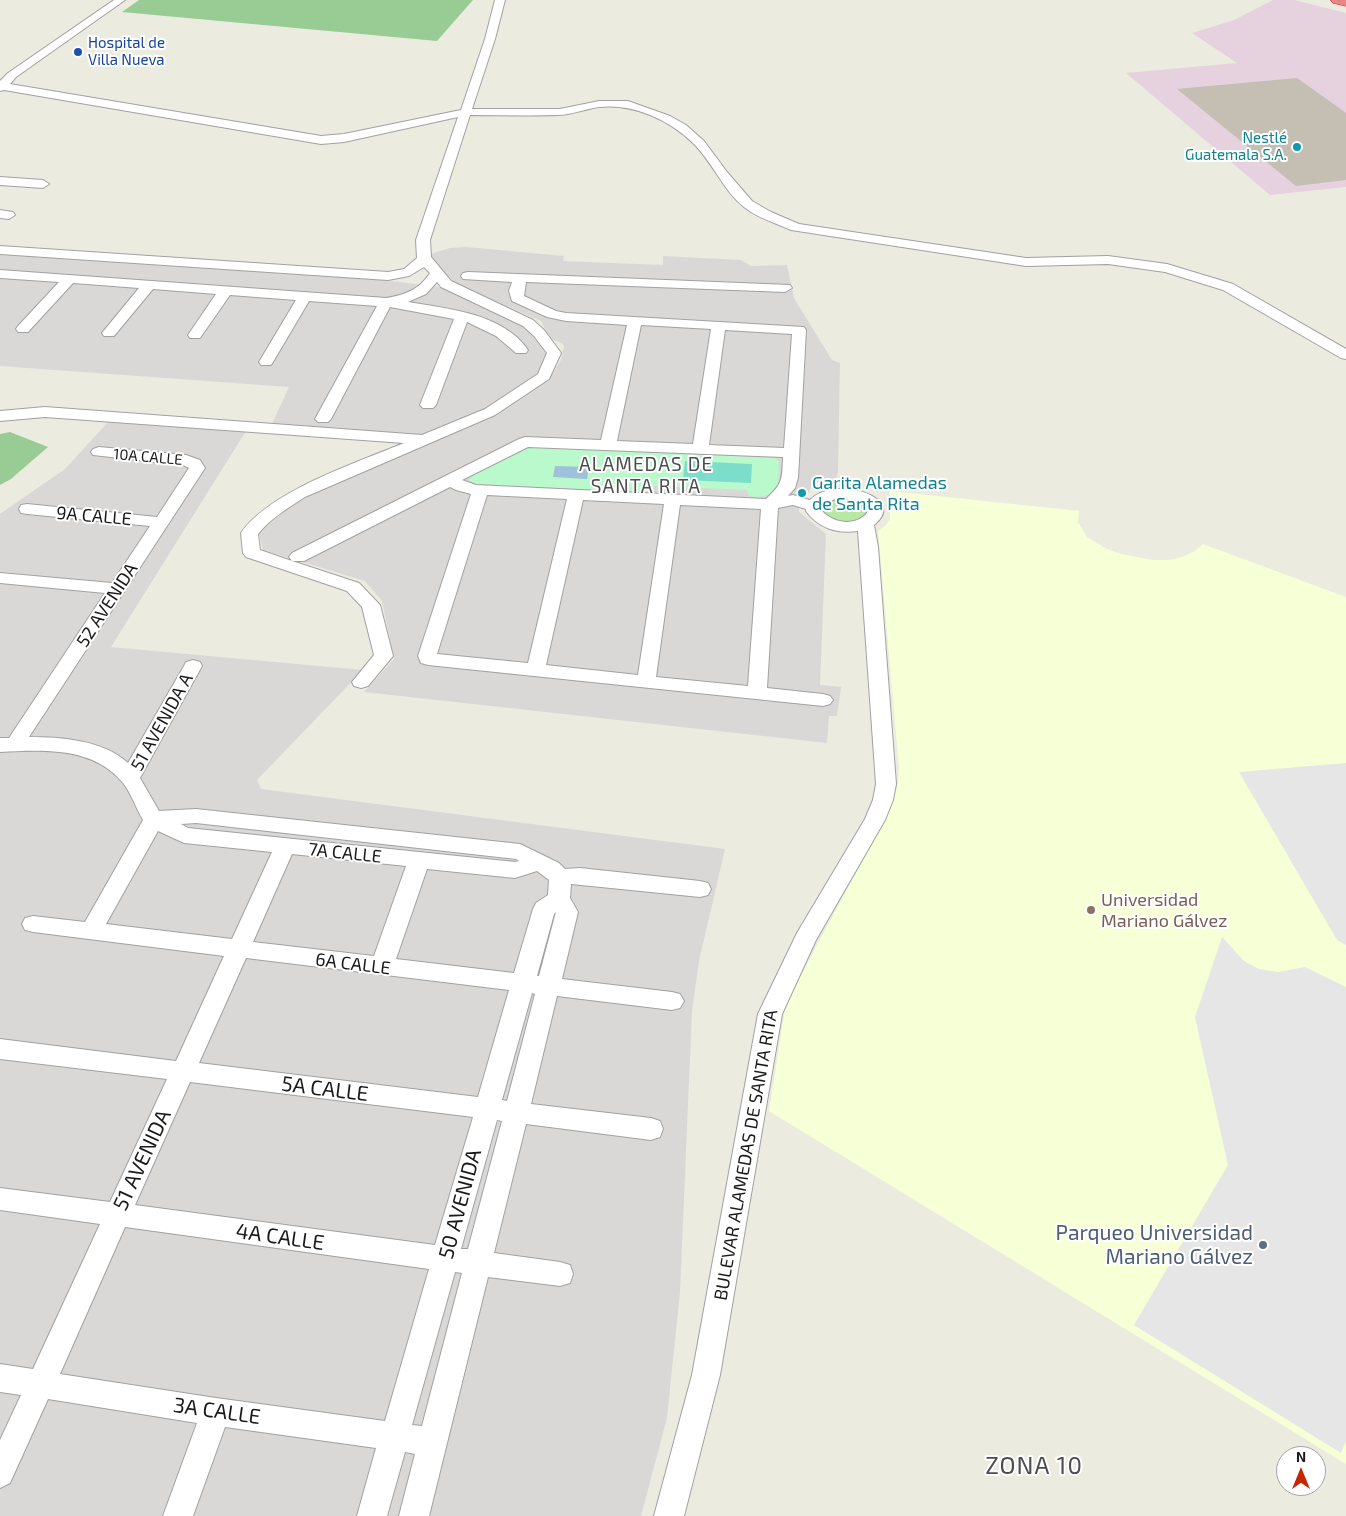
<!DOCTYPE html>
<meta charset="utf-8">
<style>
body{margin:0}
#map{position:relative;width:1346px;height:1516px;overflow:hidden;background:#ecebe0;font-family:"Exo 2",sans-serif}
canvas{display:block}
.north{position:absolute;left:1276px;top:1446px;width:50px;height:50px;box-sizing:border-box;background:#fff;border:1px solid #a3a3a3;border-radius:50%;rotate:0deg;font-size:14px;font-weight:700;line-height:20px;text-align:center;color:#1a1a1a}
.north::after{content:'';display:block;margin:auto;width:18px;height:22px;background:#c52800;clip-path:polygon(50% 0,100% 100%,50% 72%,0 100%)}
</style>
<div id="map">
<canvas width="1346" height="1516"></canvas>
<div class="north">N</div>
</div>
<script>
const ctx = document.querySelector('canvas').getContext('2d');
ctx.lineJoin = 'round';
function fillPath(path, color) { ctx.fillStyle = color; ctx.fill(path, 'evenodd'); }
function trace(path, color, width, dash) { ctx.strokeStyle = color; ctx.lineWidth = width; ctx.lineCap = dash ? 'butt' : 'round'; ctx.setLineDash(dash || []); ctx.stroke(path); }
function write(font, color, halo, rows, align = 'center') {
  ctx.font = font + ' "Exo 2",sans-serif'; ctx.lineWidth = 4; ctx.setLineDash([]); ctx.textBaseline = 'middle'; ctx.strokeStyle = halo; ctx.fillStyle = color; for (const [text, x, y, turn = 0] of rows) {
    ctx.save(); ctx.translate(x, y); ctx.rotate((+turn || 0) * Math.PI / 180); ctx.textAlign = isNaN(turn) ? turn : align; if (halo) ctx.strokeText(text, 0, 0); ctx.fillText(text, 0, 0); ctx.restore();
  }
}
const residential = new Path2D(`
 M 466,247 L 564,256 L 563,261 L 663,265 L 663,256 L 741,260 L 751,266 L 787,265 L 794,298 L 832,360 L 840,363 L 838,471 L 835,485 L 810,481 L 813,483 L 803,504 L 799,505 L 799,512 L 826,534 L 820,685 L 841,687 L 837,716 L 829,716 L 827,743 L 364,692 L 394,659 L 382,601 L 365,581 L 263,550 L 259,533 L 287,509 L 309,496 L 499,412 L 548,380 L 561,360 L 564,346 L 562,343 L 550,339 L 541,321 L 456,284 L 430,258 L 430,254 L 450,248 Z
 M 0,252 L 366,278 L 448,288 L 528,323 L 554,353 L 544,376 L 525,390 L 426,440 L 270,428 L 289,387 L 0,366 Z
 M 110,420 L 246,431 L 111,647 L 363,670 L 257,780 L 261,789 L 725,849 L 699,961 L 692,1011 L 680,1292 L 667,1418 L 641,1516 L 0,1516 L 0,514 L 65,469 Z`);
const industrial = new Path2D(`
 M 1273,0 L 1294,0 L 1346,13 L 1346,187 L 1270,195 L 1126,73 L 1237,63 L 1192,33 L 1234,20 Z`);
const education = new Path2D(`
 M 890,491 L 1079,511 L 1078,522 L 1087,537 L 1107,549 L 1121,554 L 1153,560 L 1169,560 L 1182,557 L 1195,551 L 1203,544 L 1346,597 L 1346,1464 L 769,1111 L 786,1003 L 886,817 L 898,783 L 899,768 L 878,531 L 885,526 L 890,519 Z`);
const grass = new Path2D(`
 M 838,497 L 852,497 L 866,506 L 866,514 C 855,526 829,525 822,509 L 823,504 Z`);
const forest = new Path2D(`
 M 139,0 L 473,0 L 437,41 L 122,12 Z
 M 10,432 L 48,447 L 11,479 L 0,485 L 0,434 Z`);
const park = new Path2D(`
 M 530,447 L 774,458 L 779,461 L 778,488 C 771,495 759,499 749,496 L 747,490 L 654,486 L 652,491 L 645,492 L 476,484 L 469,481 L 471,476 Z`);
const pitch = new Path2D(`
 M 685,461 L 752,464 L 751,483 L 683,480 Z`);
const parking = new Path2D(`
 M 1346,763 L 1346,945 L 1337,940 L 1239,772 Z
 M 1222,937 L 1244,961 L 1259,969 L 1278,972 L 1305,967 L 1346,987 L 1346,1441 L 1341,1453 L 1134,1325 L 1228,1165 L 1195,1017 Z`);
const water = new Path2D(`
 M 555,466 L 589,467 L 587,479 L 553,477 Z`);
const building = new Path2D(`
 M 1297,78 L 1346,113 L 1346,180 L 1296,186 L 1177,89 Z`);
const minor = new Path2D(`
 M 114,0 L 125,0 L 16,77 L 10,84 L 321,136 L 344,134 L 461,110 L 485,39 L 495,0 L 505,0 L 495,39 L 472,109 L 560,109 L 599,101 L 628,101 L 670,116 L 686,125 L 704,141 L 727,172 L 752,201 L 771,212 L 799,224 L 1026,258 L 1108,256 L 1167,264 L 1233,284 L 1346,349 L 1346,359 L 1341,358 L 1223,290 L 1165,272 L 1108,264 L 1026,266 L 791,230 C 776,223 757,218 744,207 C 723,190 713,163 694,144 C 670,120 633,103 599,107 C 585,109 571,115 558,115 C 529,116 499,115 470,115 L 430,240 L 431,257 L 451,281 L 533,320 L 544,330 L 561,353 L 549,379 L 495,415 L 305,497 C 288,508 271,518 258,534 L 260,550 L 292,561 L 289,557 L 292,553 L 519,439 L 525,437 L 601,440 L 627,325 L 566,321 L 547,317 L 512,301 L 509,291 L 512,282 L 463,279 L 461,276 L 463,273 L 468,272 L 790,285 L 792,288 L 785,292 L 526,282 L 524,296 L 556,311 L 566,313 L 804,327 L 806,330 L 798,478 L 795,488 L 788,496 L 793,495 L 810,500 C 835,474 909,498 874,525 L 878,547 L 896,784 L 893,800 L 885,820 L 816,940 L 782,1014 L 720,1375 L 684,1516 L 654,1516 L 692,1375 L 758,1014 L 797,933 L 865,819 L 873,800 L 876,784 L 858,531 C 837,534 818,528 806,511 L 806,509 L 793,505 L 778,508 L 767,688 L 823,694 L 830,696 L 833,700 L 830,704 L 823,706 L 428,665 L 421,663 L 418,656 L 471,494 L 456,490 L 450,487 L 304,561 L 292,561 L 359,583 L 380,605 L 393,656 L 368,686 L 361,688 L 354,686 L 352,682 L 374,655 L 362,607 L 347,591 L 246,557 L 243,553 L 241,533 C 270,491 356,463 404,443 L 45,417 L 0,421 L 0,411 L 45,407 L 422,435 L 485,409 L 538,374 L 547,353 L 534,336 L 523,326 L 441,287 L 437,282 L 426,294 L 408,302 C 448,309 503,313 528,350 L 526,353 L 516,353 L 496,336 L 467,322 L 436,405 L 433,408 L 423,408 L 420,405 L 454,319 L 390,307 L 331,419 L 328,422 L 318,422 L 315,419 L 377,306 L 309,301 L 273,362 L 271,365 L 261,365 L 259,362 L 296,300 L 230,295 L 200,338 L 190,338 L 188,335 L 216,294 L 153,289 L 114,336 L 104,336 L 102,333 L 139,288 L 73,283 L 28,332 L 18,332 L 16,329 L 18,326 L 59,282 L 0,278 L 0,270 L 386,298 C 405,295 419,290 430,273 L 424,267 L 409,276 L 388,280 L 0,254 L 0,246 L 388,272 L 404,269 L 417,258 L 416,240 L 458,117 L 344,142 L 321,144 L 4,90 L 0,91 L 0,81 L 8,73 ZM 641,325 L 711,329 L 693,444 L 617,441 ZM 725,330 L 792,334 L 784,448 L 709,445 ZM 528,447 L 783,457 C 782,480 783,483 766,499 L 476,485 L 462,480 ZM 487,495 L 567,499 L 528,663 L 437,654 ZM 839,497 L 853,500 L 867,508 L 867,513 C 855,527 833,523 822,511 L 825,504 ZM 583,500 L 664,504 L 638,675 L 546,665 ZM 680,505 L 761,509 L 748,686 L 656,677 Z
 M 0,177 L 43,180 L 49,184 L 43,188 L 0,185 Z
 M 0,210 L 13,212 L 15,215 L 9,219 L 0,218 Z
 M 99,447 L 186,455 L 200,460 L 205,468 L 29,737 C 62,737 103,740 128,763 L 184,666 L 186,662 L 193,660 L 200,662 L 202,666 L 140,778 L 159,811 L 196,809 L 520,844 L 559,863 L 565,869 L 580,868 L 700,881 L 708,883 L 711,889 L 708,895 L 700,897 L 571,884 L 570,898 L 578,912 L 562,979 L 672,992 L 680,994 L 684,1001 L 680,1008 L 672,1010 L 557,996 L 531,1104 L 651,1118 L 660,1121 L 663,1129 L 660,1137 L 651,1140 L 526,1124 L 494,1253 L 560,1262 L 570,1265 L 573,1274 L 570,1283 L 560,1286 L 488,1277 L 429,1516 L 399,1516 L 415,1454 L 405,1452 L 387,1516 L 357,1516 L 376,1448 L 225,1427 L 193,1516 L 163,1516 L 197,1423 L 48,1399 L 10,1483 L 0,1488 L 0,1440 L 21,1395 L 0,1392 L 0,1364 L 33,1369 L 100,1224 L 0,1210 L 0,1188 L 110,1202 L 167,1079 L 0,1059 L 0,1039 L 176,1061 L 224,956 L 33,932 L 25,930 L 22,924 L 25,918 L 33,916 L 85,922 L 143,820 C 136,808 131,793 123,783 C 93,746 42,750 0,752 L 0,738 L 9,738 L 105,593 L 0,583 L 0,573 L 112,583 L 150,526 L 27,514 L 21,513 L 19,509 L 21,505 L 27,504 L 157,517 L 189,468 L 183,465 L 93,455 L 91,452 L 93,449 ZM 196,823 L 516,859 L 519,861 L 515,862 L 188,828 L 181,824 ZM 158,831 L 184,843 L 272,852 L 232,939 L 106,924 ZM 292,854 L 406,866 L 374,956 L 253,942 ZM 427,869 L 515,878 L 537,871 L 549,880 L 548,895 L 536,903 L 533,909 L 514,973 L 396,959 ZM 556,912 L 539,976 L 537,976 L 554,914 ZM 246,958 L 509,990 L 478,1097 L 199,1063 ZM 532,993 L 535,994 L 507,1101 L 502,1100 ZM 190,1082 L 473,1117 L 435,1245 L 135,1205 ZM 497,1120 L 502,1121 L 468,1249 L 461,1249 ZM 125,1227 L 429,1269 L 385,1421 L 216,1398 L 60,1374 ZM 455,1272 L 462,1273 L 422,1426 L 412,1425 Z`);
const highway = new Path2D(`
 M 1331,0 L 1346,0 L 1346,6 L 1333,3 Z`);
const markers = [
 [78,52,5,"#1a4fb4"],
 [1297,147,5,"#0f9aa8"],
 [802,493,5,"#0f9aa8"],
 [1091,910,5,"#8d6e63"],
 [1263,1245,5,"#5c6f8a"]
];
const farTransitnames = [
 ["Hospital de",88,43],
 ["Villa Nueva",88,60]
];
const farCulturenames = [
 ["Nestlé",1287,138],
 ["Guatemala S.A.",1287,155]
];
const farStreetnames = [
 ["10A CALLE",148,457,5]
];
const cultureNames = [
 ["Garita Alamedas",812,483],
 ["de Santa Rita",812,504]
];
const streetNames = [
 ["9A CALLE",94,516,5],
 ["52 AVENIDA",107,605,-57],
 ["51 AVENIDA A",162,722,-61],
 ["7A CALLE",345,853,6],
 ["6A CALLE",353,964,7],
 ["BULEVAR ALAMEDAS DE SANTA RITA",746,1155,-80]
];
const educationNames = [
 ["Universidad",1101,900],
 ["Mariano Gálvez",1101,921]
];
const neighbourhoodNames = [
 ["ALAMEDAS DE",646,465],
 ["SANTA RITA",646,487]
];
const nearStreetnames = [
 ["5A CALLE",325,1089,7],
 ["51 AVENIDA",142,1160,-65],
 ["50 AVENIDA",460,1204,-75],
 ["4A CALLE",280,1237,8],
 ["3A CALLE",217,1411,8]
];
const nearServicenames = [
 ["Parqueo Universidad",1253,1233],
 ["Mariano Gálvez",1253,1257]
];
const nearQuarternames = [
 ["ZONA 10",1034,1466]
];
fillPath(residential, '#d9d8d7');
fillPath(industrial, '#e6d1de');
fillPath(education, '#f7ffd6');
fillPath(grass, '#b7e8a4');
fillPath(forest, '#99cc94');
fillPath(park, '#baf9cc');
fillPath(pitch, '#7cddcb');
fillPath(parking, '#e6e6e6');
fillPath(water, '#9fc1db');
fillPath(building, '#c4beb3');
trace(minor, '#a1a1a1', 2);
trace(highway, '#d4233b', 1);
fillPath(minor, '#fff');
fillPath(highway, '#e68785');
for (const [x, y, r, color] of markers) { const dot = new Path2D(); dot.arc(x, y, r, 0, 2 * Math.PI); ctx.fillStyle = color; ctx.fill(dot); trace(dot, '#fff', 2); }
write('15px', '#164399', '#fff', farTransitnames, 'left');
write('15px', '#0d838f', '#fff', farCulturenames, 'right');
write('15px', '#1a1a1a', '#fff', farStreetnames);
write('18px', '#0d838f', '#fff', cultureNames, 'left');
write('18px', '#1a1a1a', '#fff', streetNames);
write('18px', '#785e54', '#fff', educationNames, 'left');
ctx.letterSpacing = '1px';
write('19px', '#4d4d4d', '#fff', neighbourhoodNames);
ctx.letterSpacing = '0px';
write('21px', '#1a1a1a', '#fff', nearStreetnames);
write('21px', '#4e5e75', '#fff', nearServicenames, 'right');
ctx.letterSpacing = '1px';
write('24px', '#4d4d4d', '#fff', nearQuarternames);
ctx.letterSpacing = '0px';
</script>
